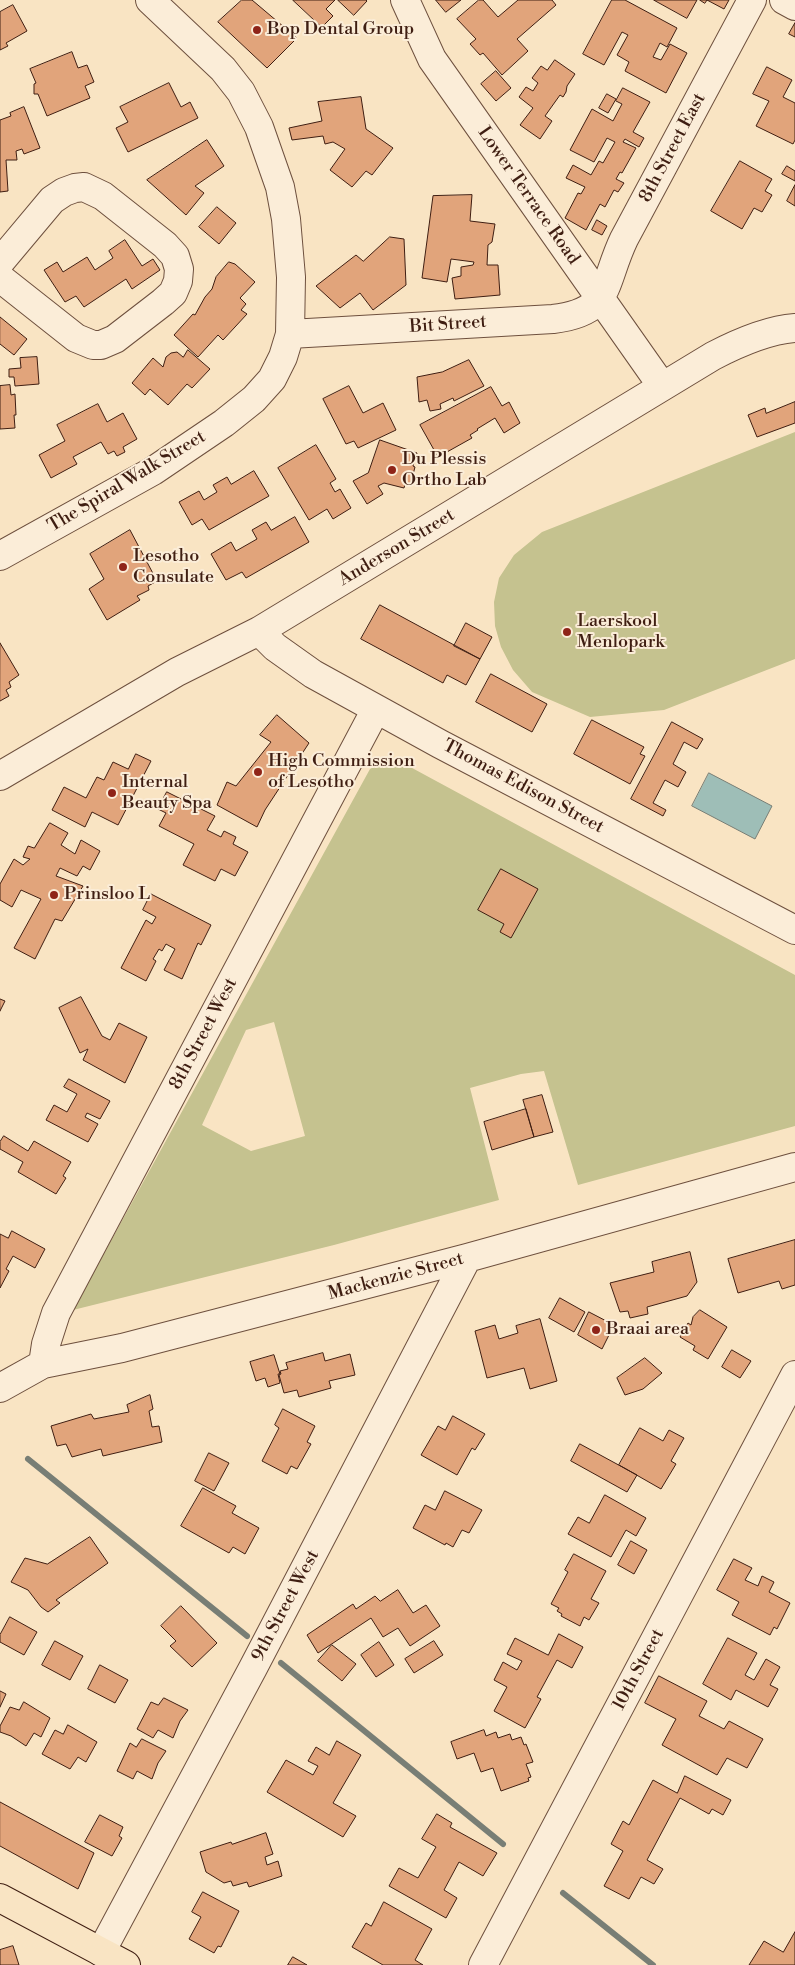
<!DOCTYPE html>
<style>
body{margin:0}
canvas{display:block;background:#f9e4c3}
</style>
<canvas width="795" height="1965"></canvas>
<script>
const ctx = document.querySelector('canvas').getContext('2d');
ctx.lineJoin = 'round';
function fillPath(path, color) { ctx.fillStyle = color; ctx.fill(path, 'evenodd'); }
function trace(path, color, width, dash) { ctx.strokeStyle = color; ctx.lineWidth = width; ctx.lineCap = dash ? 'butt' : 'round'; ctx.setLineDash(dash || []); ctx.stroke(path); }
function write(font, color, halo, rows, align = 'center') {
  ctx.font = font + ' "Libre Bodoni",serif'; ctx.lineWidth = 4; ctx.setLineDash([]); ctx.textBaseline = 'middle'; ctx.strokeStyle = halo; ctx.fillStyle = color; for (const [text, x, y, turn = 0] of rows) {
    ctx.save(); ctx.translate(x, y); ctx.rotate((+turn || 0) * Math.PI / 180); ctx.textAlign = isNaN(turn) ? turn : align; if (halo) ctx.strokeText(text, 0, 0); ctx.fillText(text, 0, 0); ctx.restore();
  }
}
const green = new Path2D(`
 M 795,432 L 795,659 L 664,710 L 590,717 L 532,692 L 513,670 L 501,647 L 495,626 L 494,602 L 499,578 L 514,555 L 542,532 Z
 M 385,761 L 401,762 L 795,975 L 795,1126 L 578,1185 L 544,1071 L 521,1074 L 470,1088 L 499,1200 L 334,1245 L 73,1310 L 370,769 ZM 274,1022 L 305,1136 L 251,1151 L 202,1125 L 246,1030 Z`);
const water = new Path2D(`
 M 709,773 L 772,806 L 755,839 L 692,806 Z`);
const stream = new Path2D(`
 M 28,1459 L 247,1636
 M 281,1663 L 503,1844
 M 563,1893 L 653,1965`);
const building = new Path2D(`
 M 242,0 L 252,0 L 297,38 L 267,68 L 218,22 Z
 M 293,0 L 335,0 L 326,9 L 333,16 L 322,27 Z
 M 338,0 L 366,0 L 367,1 L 354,15 Z
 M 436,0 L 461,0 L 446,12 Z
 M 479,0 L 483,0 L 498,17 L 518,0 L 552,0 L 556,5 L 517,39 L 528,51 L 502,75 L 483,53 L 480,55 L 470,44 L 476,39 L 457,19 Z
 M 612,0 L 625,0 L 677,28 L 667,47 L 660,43 L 653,57 L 661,60 L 670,44 L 687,53 L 666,93 L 625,71 L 629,62 L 617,55 L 628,35 L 622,32 L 604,65 L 583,54 Z
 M 654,0 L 697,0 L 687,18 Z
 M 700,0 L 729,0 L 724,9 L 707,0 L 705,3 Z
 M 13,5 L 27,31 L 6,43 L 8,46 L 0,50 L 0,12 Z
 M 795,23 L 795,37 L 789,34 Z
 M 72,52 L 78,68 L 87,65 L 94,82 L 85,86 L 90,98 L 47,116 L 38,94 L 34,94 L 34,84 L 36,83 L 30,69 Z
 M 555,60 L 575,74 L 567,86 L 566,92 L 563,97 L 560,95 L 545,116 L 552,121 L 540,139 L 520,125 L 533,108 L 519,97 L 526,87 L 533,91 L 538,83 L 532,78 L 541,66 L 547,70 Z
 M 767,67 L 792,80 L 783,97 L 795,103 L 795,140 L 793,144 L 756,126 L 769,101 L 753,94 Z
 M 496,71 L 511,88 L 496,101 L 481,84 Z
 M 169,83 L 181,107 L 190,102 L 198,118 L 128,152 L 116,128 L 128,122 L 120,107 Z
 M 623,88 L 650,102 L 633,132 L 644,138 L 639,147 L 625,139 L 623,142 L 636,148 L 622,173 L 620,172 L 616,179 L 624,183 L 618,192 L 614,190 L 605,207 L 600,204 L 586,230 L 565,218 L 578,193 L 581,194 L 585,187 L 566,178 L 573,165 L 591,175 L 599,161 L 603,163 L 615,142 L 607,138 L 594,162 L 570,150 L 592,109 L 613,121 L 622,104 L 616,101 Z
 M 607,94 L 616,99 L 608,113 L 599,108 Z
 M 361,97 L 366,129 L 393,148 L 372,175 L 366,171 L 352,187 L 330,170 L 345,149 L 333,142 L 325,144 L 323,136 L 292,140 L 289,128 L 322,121 L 318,102 Z
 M 24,107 L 40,148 L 24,154 L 22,149 L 16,151 L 17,160 L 6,160 L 8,191 L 0,192 L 0,120 L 11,116 L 10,113 Z
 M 207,140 L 224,166 L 195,186 L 204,193 L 186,215 L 147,180 Z
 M 740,161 L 772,179 L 765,191 L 772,195 L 762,212 L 754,208 L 742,229 L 711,211 Z
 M 787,166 L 795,171 L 795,181 L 782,174 Z
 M 795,185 L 795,206 L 787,201 Z
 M 472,195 L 470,221 L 495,224 L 492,242 L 488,245 L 487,265 L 498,265 L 500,295 L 455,299 L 452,278 L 461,276 L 461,267 L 473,265 L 474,262 L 451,259 L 447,282 L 422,278 L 433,196 Z
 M 217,207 L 236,223 L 219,244 L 199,227 Z
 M 597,220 L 607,226 L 602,235 L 592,230 Z
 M 390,237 L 404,239 L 406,285 L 373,310 L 360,293 L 340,308 L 316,286 L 356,255 L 363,261 Z
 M 125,240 L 142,266 L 153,259 L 160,270 L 132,289 L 126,279 L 84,307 L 76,296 L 65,302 L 44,270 L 57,262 L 63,272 L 87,257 L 95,270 L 113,258 L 109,251 Z
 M 229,262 L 235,264 L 255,282 L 240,298 L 246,304 L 241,310 L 247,314 L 223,340 L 218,335 L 198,357 L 174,335 L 193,314 L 195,315 L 205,297 L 212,289 L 216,277 Z
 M 0,317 L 27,339 L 14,355 L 0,344 Z
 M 188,350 L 210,369 L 192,388 L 187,384 L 168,405 L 150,389 L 145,395 L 132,383 L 153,358 L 163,367 L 166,357 L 171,353 L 177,352 L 183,357 Z
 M 37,357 L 39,384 L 15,386 L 14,377 L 9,377 L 9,369 L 21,368 L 20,358 Z
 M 469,360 L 484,386 L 454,401 L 453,398 L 440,404 L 441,409 L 430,411 L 427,400 L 419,402 L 417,377 L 442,372 Z
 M 10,385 L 11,395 L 15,394 L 16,415 L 14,415 L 15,428 L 0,429 L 0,386 Z
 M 349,386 L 363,413 L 383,403 L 396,430 L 358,448 L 354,441 L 346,444 L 323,399 Z
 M 491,387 L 502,406 L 509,402 L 520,423 L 504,433 L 495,418 L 477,429 L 478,430 L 470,435 L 472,438 L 438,457 L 420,425 Z
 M 795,402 L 795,423 L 757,437 L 748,415 L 765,408 L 766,413 Z
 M 98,404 L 107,422 L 123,413 L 137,439 L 123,447 L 125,452 L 117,456 L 114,451 L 108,454 L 101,442 L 73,457 L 77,464 L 51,478 L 39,455 L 65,441 L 57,425 Z
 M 380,440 L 417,453 L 413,466 L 415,467 L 410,486 L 405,484 L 404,488 L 384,483 L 378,486 L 383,494 L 367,504 L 353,481 L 368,473 Z
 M 316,445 L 336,479 L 330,483 L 335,492 L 340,489 L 351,508 L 333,519 L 327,509 L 309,520 L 278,468 Z
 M 254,471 L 269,496 L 209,530 L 202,519 L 192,525 L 179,502 L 199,491 L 204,500 L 217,492 L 213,485 L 227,477 L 231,484 Z
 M 295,517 L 309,542 L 246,578 L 242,572 L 226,580 L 211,554 L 231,542 L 236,551 L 257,539 L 252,530 L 266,522 L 271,530 Z
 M 130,530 L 157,581 L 148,586 L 149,590 L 137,596 L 140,600 L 107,620 L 89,589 L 104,579 L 90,554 Z
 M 380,605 L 480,659 L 466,685 L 447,675 L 443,683 L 361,639 Z
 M 466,623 L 492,637 L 480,659 L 454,646 Z
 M 0,643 L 19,675 L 9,682 L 11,687 L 6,690 L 9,696 L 0,701 Z
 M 491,674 L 547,704 L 532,732 L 476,702 Z
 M 277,715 L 309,743 L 265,810 L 257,827 L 217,805 L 227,782 L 236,786 L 271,742 L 260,735 Z
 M 592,720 L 644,747 L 640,754 L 645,756 L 630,784 L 574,754 Z
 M 672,722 L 703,739 L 697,749 L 684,742 L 673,764 L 686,772 L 678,787 L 665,780 L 653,803 L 666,810 L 663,816 L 631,799 Z
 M 136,754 L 151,761 L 118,825 L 92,812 L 85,827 L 52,810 L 64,787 L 86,798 L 97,777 L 104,780 L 113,762 L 128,769 Z
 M 167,792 L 215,816 L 207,830 L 221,837 L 224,831 L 236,837 L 233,844 L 248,852 L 235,876 L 221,869 L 215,881 L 183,865 L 194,844 L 159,826 L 166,813 L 158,809 Z
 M 50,823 L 68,833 L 61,845 L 75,854 L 81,840 L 100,851 L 90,870 L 83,866 L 77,876 L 60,868 L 56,876 L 83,886 L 62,921 L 55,919 L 35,959 L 14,948 L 41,899 L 21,890 L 12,907 L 0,900 L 0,884 L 14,859 L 23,865 L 30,859 L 23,857 L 28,846 L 34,848 Z
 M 501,869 L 538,889 L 511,938 L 500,932 L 504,924 L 478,910 Z
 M 151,894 L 211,925 L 201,945 L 198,943 L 182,979 L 164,970 L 175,949 L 166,944 L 162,951 L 159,949 L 153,959 L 156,961 L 146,981 L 121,968 L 146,920 L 152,924 L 156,917 L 143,910 Z
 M 81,997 L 102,1036 L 110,1040 L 119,1023 L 147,1037 L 125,1083 L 83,1060 L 88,1049 L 80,1053 L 59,1008 Z
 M 0,999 L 5,1001 L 0,1011 Z
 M 69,1079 L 110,1101 L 100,1119 L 87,1113 L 85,1117 L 98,1124 L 88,1142 L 46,1120 L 54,1105 L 67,1112 L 77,1094 L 64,1087 Z
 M 542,1095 L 553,1132 L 534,1137 L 523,1100 Z
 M 526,1109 L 534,1137 L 492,1150 L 484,1122 Z
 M 4,1136 L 28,1151 L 34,1141 L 71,1162 L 63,1176 L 66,1178 L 56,1194 L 18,1172 L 23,1162 L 0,1149 L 0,1142 Z
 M 12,1231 L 45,1249 L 35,1268 L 13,1256 L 6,1269 L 9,1271 L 0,1288 L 0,1234 L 8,1238 Z
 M 795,1240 L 795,1285 L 782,1289 L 779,1281 L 738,1293 L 728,1259 Z
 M 690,1252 L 697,1282 L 687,1296 L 647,1307 L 648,1314 L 630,1318 L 628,1311 L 620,1312 L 610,1283 L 654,1272 L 652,1262 Z
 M 560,1298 L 585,1312 L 574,1332 L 549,1318 Z
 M 700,1310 L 727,1327 L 708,1359 L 693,1350 L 695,1346 L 680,1337 L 688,1323 L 691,1325 L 693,1317 Z
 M 589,1312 L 614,1325 L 602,1349 L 578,1335 Z
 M 540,1319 L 557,1381 L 530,1389 L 524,1368 L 487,1378 L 475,1331 L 495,1325 L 499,1339 L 518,1333 L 516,1326 Z
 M 732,1350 L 751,1361 L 740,1378 L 722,1367 Z
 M 323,1353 L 325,1361 L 350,1354 L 355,1375 L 329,1381 L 331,1388 L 299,1397 L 297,1390 L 284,1393 L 279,1375 L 281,1374 L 280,1371 L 288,1369 L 286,1363 Z
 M 274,1355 L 280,1374 L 278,1374 L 280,1383 L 268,1387 L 265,1378 L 256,1381 L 250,1362 Z
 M 645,1358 L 662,1373 L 643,1389 L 625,1395 L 617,1378 Z
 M 150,1395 L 153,1409 L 149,1411 L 152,1427 L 159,1426 L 162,1442 L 103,1456 L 101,1449 L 72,1457 L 66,1444 L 57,1446 L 51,1426 L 91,1414 L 94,1419 L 129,1412 L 127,1405 Z
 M 283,1409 L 315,1426 L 307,1442 L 311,1444 L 297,1469 L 291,1466 L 287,1474 L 262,1461 L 279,1428 L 275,1425 Z
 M 453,1416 L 485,1434 L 475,1450 L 472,1448 L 457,1475 L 421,1455 L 438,1426 L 445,1430 Z
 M 640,1428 L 663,1441 L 669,1430 L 684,1438 L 671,1461 L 676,1464 L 661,1489 L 619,1465 Z
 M 580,1444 L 637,1475 L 627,1492 L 571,1461 Z
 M 209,1453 L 229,1463 L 214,1491 L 195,1481 Z
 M 203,1488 L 236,1506 L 232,1513 L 259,1528 L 245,1554 L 233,1547 L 229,1553 L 181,1526 Z
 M 445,1491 L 482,1510 L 469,1533 L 462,1530 L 453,1547 L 446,1543 L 445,1545 L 413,1528 L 425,1505 L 435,1510 Z
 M 605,1495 L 646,1518 L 636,1536 L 626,1530 L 611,1557 L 568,1534 L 578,1517 L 589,1523 Z
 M 90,1537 L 108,1563 L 56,1600 L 60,1603 L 48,1612 L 41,1607 L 28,1590 L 11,1582 L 25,1558 L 47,1564 Z
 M 631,1541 L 647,1550 L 634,1574 L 618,1565 Z
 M 574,1554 L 606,1571 L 591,1599 L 599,1603 L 589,1620 L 584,1617 L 580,1626 L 561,1616 L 562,1614 L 557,1611 L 559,1608 L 551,1604 L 568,1572 L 565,1570 Z
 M 734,1559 L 752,1568 L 745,1580 L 758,1586 L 762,1576 L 774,1582 L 769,1592 L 790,1603 L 777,1629 L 774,1627 L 770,1635 L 732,1615 L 739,1602 L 717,1590 Z
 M 398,1590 L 413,1613 L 426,1605 L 440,1626 L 410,1646 L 398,1628 L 383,1637 L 371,1618 L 318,1653 L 307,1635 L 353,1604 L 356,1609 L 375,1596 L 380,1601 Z
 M 181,1606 L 217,1643 L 192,1667 L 170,1646 L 176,1641 L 161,1626 Z
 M 10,1617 L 37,1632 L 24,1655 L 0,1642 L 0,1635 Z
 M 559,1634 L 583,1647 L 572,1668 L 557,1660 L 537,1697 L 541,1699 L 525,1728 L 494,1711 L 507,1687 L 494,1680 L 503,1662 L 517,1670 L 522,1661 L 507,1654 L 515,1638 L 548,1655 Z
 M 728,1638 L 757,1653 L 745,1675 L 754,1680 L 766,1659 L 780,1667 L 770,1685 L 778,1689 L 768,1707 L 736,1690 L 731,1700 L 703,1684 Z
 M 55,1641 L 83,1656 L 70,1680 L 42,1665 Z
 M 434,1641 L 443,1655 L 414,1673 L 405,1659 Z
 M 379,1642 L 394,1665 L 376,1677 L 361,1655 Z
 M 332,1645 L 356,1664 L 342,1681 L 318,1661 Z
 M 100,1665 L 128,1680 L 115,1703 L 88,1689 Z
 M 659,1676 L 707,1701 L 699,1716 L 724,1729 L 729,1721 L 763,1739 L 747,1768 L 727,1758 L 717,1775 L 662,1745 L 676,1719 L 645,1703 Z
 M 0,1691 L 6,1694 L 0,1707 Z
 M 164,1698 L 188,1710 L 180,1721 L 173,1738 L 158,1730 L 153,1738 L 137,1729 L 151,1702 L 158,1705 Z
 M 24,1702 L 50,1718 L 41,1737 L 34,1733 L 26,1746 L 11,1736 L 0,1732 L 0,1726 L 10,1707 L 19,1710 Z
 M 68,1725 L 97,1742 L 86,1762 L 78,1757 L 70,1769 L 42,1754 L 55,1730 L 63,1734 Z
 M 484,1730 L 486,1736 L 496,1732 L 498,1738 L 510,1734 L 512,1740 L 521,1737 L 524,1745 L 526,1744 L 533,1762 L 526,1764 L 531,1777 L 528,1778 L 529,1781 L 501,1791 L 493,1768 L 481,1772 L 474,1753 L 457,1759 L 451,1742 Z
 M 142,1739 L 166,1751 L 158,1763 L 152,1779 L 137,1771 L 133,1779 L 117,1771 L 130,1743 L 136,1747 Z
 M 337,1741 L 361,1755 L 333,1803 L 356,1816 L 343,1837 L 267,1792 L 286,1760 L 313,1775 L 318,1766 L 308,1761 L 316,1747 L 329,1755 Z
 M 685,1776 L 731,1800 L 723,1815 L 712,1809 L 709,1814 L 680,1798 L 647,1860 L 663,1869 L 654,1884 L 641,1877 L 629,1899 L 604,1886 L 623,1851 L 611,1844 L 623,1821 L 629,1825 L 653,1780 L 677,1793 Z
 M 0,1802 L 94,1853 L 78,1889 L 0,1846 Z
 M 437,1814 L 452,1823 L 450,1827 L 497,1853 L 483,1876 L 459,1862 L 444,1890 L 457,1898 L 446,1918 L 389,1886 L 399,1868 L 418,1878 L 436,1847 L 422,1839 Z
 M 100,1815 L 123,1827 L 119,1836 L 122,1838 L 112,1856 L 85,1842 Z
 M 266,1833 L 273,1854 L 265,1857 L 267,1865 L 278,1861 L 282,1876 L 249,1887 L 247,1882 L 233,1886 L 231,1881 L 224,1883 L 206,1872 L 200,1852 L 231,1842 L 232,1844 Z
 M 203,1892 L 239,1911 L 221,1947 L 218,1946 L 214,1953 L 189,1939 L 201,1917 L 192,1912 Z
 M 384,1902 L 432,1929 L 415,1960 L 423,1965 L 383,1965 L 352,1947 L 366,1923 L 371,1926 Z
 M 795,1932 L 795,1965 L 749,1965 L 764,1941 L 783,1952 Z
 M 13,1946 L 19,1965 L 0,1965 L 0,1950 Z
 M 293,1957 L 307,1965 L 288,1965 Z`);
const minor = new Path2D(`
 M 405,0 L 432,59 L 662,386
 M 784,0 L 795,6
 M 0,262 L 52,200 L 64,192 L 75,188 L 84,187 L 103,196 L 165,245 L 175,256 L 179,269 L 178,281 L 173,293 L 163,302 L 115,339 L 101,345 L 93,345 L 76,338 L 0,278
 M 290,334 L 553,319 C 612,312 602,285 624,239 L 752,0
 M 0,556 L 153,471 L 224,423 L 254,399 L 272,379 L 283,357 L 290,334 L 291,277 L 286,219 L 280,187 L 259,127 L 241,92 L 223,69 L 150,0
 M 259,631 L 275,647 L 313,674 L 440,744 L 795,930
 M 0,776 L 177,672 L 259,631 L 713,356 C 738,343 767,330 795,328
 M 43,1364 L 46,1344 L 56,1313 L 376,709
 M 0,1388 L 43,1364 L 122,1348 L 467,1258 L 795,1167
 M 101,1952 L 253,1668 L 467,1258
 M 483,1965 L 795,1375`);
const major = new Path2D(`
 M 0,1898 L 126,1965`);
const markers = [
 [257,30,5,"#8f2418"],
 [392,470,5,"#8f2418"],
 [123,567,5,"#8f2418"],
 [567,632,5,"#8f2418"],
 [258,772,5,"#8f2418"],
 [112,793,5,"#8f2418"],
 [54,895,5,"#8f2418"],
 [596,1330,5,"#8f2418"]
];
const poiNames = [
 ["Bop Dental Group",267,30],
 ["Du Plessis",402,460],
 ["Ortho Lab",402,481],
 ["Lesotho",133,557],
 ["Consulate",133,578],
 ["Laerskool",577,622],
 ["Menlopark",577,643],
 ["High Commission",268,762],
 ["of Lesotho",268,783],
 ["Internal",122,783],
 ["Beauty Spa",122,804],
 ["Prinsloo L",64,895],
 ["Braai area",606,1330]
];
const streetNames = [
 ["8th Street East",673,148,-62],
 ["Lower Terrace Road",528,196,55],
 ["Bit Street",448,325,-4],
 ["The Spiral Walk Street",127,482,-31],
 ["Anderson Street",397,548,-31],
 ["Thomas Edison Street",523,787,28],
 ["8th Street West",204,1034,-62],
 ["Mackenzie Street",396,1277,-15],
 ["9th Street West",286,1606,-62],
 ["10th Street",639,1670,-62]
];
fillPath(green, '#c5c28f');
fillPath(water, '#9ebeb7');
trace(water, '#787e75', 1);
trace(stream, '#787e75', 6);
fillPath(building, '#e1a47b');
trace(building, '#3f1e12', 1);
trace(minor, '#6e503e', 30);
trace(major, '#3f1e12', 30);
trace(minor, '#fbedd8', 28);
trace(major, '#f9e4c3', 28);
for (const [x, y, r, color] of markers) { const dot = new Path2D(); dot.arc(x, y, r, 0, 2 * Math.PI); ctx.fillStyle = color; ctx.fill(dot); trace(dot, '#fbedd8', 2); }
write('18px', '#3f1e12', '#fbedd8', poiNames, 'left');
write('18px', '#3f1e12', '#fbedd8', streetNames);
</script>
